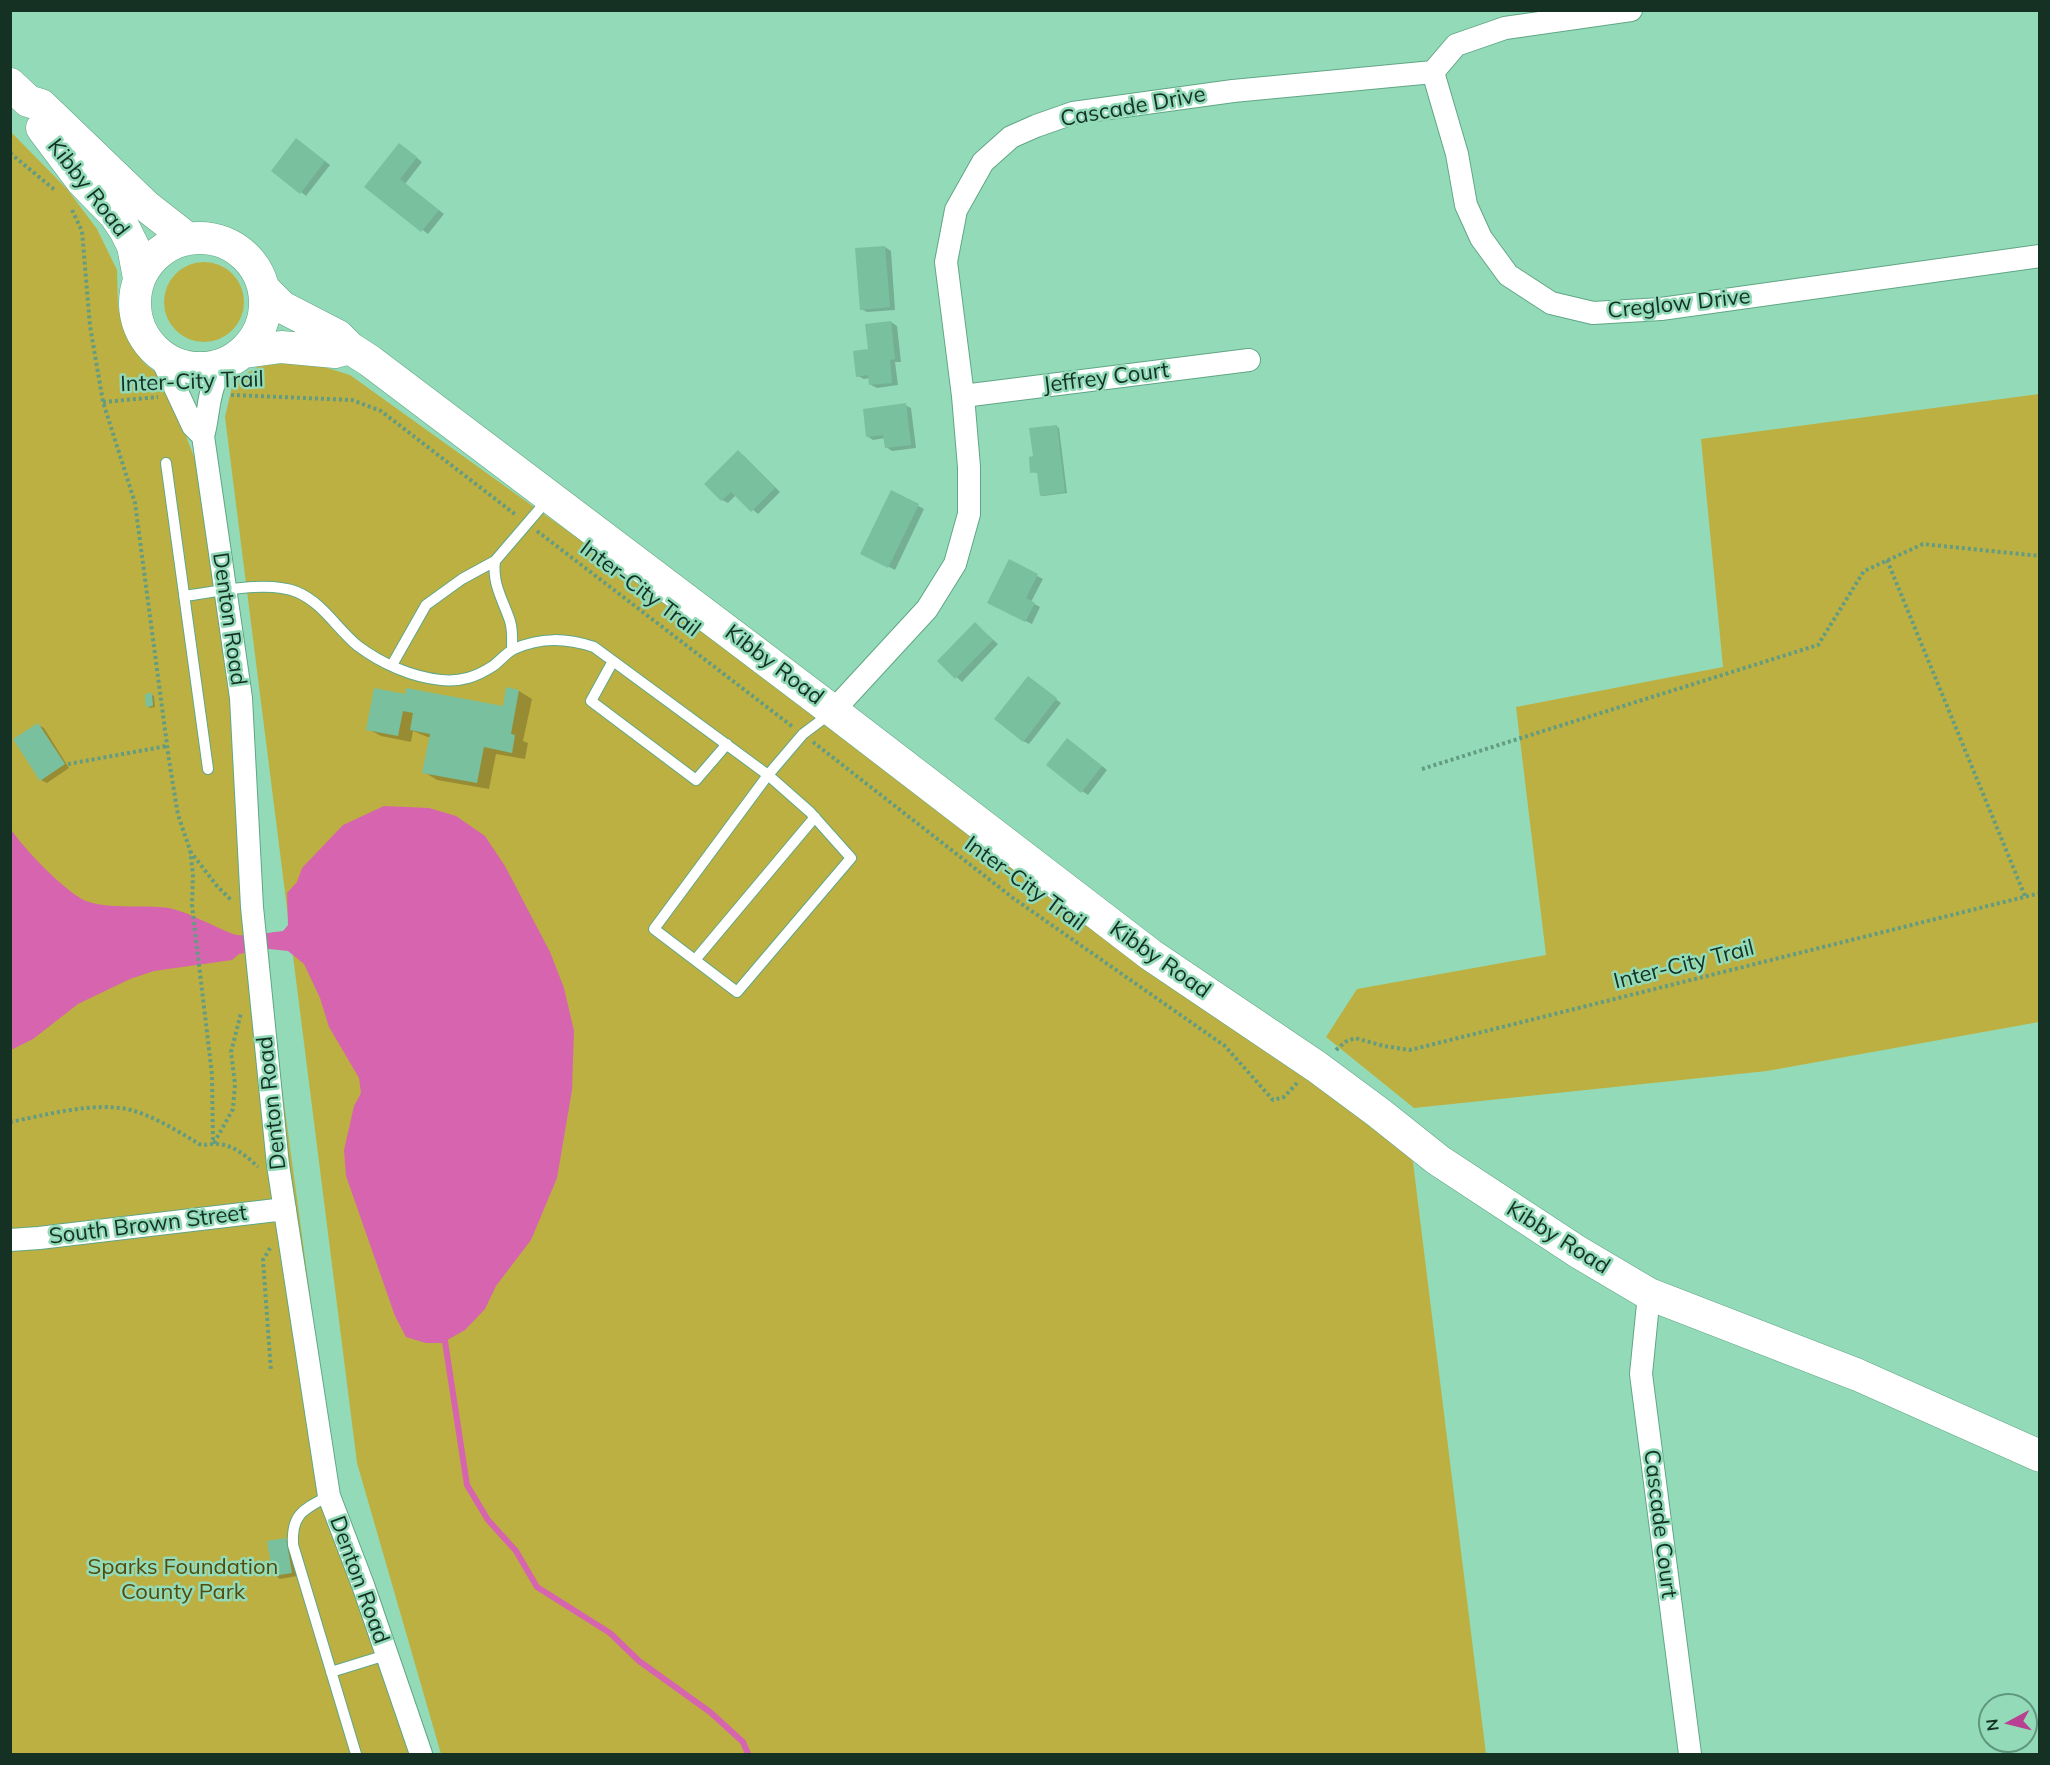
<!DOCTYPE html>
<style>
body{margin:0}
#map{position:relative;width:2050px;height:1765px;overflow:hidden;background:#93dbb8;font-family:Mulish,sans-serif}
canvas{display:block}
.frame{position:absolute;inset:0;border:12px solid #143124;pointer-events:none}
.north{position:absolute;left:1978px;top:1693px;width:60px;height:60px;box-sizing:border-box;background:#93dbb8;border:2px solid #60977d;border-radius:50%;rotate:263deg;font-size:16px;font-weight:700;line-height:24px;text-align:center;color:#143124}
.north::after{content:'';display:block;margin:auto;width:21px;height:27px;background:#b93f92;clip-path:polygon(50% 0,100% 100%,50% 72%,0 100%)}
</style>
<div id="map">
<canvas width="2050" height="1765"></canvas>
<div class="frame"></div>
<div class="north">N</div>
</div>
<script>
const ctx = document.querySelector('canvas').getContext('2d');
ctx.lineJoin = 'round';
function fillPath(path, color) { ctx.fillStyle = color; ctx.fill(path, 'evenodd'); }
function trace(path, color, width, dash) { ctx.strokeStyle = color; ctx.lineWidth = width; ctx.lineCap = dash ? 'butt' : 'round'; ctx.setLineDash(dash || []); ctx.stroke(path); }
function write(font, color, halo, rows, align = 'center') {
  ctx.font = font + ' Mulish,sans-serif'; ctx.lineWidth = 5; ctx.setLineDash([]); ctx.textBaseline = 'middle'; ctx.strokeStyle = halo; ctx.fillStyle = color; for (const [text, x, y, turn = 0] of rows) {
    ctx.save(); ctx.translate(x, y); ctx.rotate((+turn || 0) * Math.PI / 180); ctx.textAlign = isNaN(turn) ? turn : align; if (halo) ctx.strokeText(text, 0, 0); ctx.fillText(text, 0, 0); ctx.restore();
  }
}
const green = new Path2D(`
 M 10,131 L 67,189 L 97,229 L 117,270 L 118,307 L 127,338 L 144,363 L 164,379 L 198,467 L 334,1472 L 412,1754 L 11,1754 Z
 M164 302a40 40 0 1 1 80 0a40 40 0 1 1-80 0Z
 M 288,363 L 321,366 L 350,375 L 1379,1113 L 1413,1162 L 1486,1754 L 441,1754 L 357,1463 L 225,417 L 233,382 L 259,366 Z
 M 2039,394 L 2039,1022 L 1767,1071 L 1414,1108 L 1326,1037 L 1357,989 L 1546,955 L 1516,707 L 1723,667 L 1701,439 Z`);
const water = new Path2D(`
 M 384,806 L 429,808 L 456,816 L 485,836 L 505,866 L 550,952 L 564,988 L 574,1031 L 572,1090 L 557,1178 L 531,1240 L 496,1286 L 485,1309 L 465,1330 L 442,1343 L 426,1343 L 406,1337 L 395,1316 L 346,1176 L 344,1150 L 354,1106 L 361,1093 L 359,1078 L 329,1027 L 320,998 L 304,964 L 288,951 L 269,949 L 239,954 L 232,960 L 154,971 L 130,979 L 78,1004 L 33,1039 L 11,1050 L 10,828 C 23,848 65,892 86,901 C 109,910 144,904 169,908 C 191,913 212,926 233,934 C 242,938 271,932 283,931 L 288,925 L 287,893 L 297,882 L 302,868 L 343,825 Z`);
const shadow = new Path2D(`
 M 302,143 L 330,165 L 306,196 L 301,192 Z
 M 405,148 L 422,162 L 405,184 L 444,214 L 428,234 L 366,187 Z
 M 885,247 L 891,251 L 895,310 L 867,312 L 861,309 Z
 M 891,322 L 897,326 L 901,362 L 895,362 L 898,385 L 877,388 L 871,385 L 870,378 L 864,379 L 858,376 L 870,350 Z
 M 905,405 L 911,408 L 916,448 L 892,451 L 886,447 L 885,438 L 873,440 L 867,436 Z
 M 1056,426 L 1059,428 L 1067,493 L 1043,496 L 1041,495 L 1038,473 L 1032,472 L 1034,458 Z
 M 738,452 L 744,456 L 780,492 L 758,514 L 736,495 L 728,503 L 722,500 L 706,484 Z
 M 892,492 L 924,509 L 895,570 L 868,556 Z
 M 1009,561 L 1043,579 L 1031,602 L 1040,607 L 1032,624 L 995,606 Z
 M 975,624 L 998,644 L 962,682 L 939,661 Z
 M 1034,682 L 1061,703 L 1029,744 L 1023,741 Z
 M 507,689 L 519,691 L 532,699 L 523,741 L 528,743 L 525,759 L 496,754 L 489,789 L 437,780 L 424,772 L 430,738 L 413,731 L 411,742 L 381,736 L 368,729 L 407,696 L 504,708 Z
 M 152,695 L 154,696 L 155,707 L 150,708 L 148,706 Z
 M 38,725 L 44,728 L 69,768 L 47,783 L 41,780 Z
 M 1073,743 L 1107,770 L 1088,795 L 1082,791 Z
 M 286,1540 L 292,1543 L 297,1576 L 280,1579 L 274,1575 Z`);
const stream = new Path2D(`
 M 444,1335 L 467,1485 L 488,1520 L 516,1551 L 537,1587 L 610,1633 L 639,1661 L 710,1712 L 743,1742 L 748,1754`);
const building = new Path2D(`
 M 296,138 L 325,161 L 300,194 L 271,171 Z
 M 399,143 L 417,157 L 400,179 L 439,210 L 421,232 L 364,187 Z
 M 885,246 L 890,307 L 860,310 L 855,248 Z
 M 891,321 L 895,359 L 890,360 L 892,383 L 869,385 L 868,375 L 856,377 L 853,351 L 868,349 L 865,324 Z
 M 906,403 L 911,445 L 885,448 L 883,435 L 866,437 L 863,409 Z
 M 1057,425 L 1065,492 L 1040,496 L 1037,472 L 1030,473 L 1029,457 L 1033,456 L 1029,428 Z
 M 738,450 L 775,488 L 751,512 L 731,492 L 721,501 L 704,484 Z
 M 891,490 L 919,504 L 888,568 L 860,554 Z
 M 1009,559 L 1038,574 L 1026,598 L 1035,603 L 1025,622 L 987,603 Z
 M 975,622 L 993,640 L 955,679 L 937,661 Z
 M 1028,676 L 1057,698 L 1023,742 L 994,719 Z
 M 506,687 L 519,690 L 511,734 L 515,735 L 512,753 L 484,747 L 477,783 L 422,773 L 430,734 L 410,730 L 413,713 L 403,711 L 398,736 L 366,730 L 374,688 L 405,694 L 406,688 L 503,706 Z
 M 152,693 L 153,706 L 146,707 L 145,694 Z
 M 38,723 L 65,764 L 40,781 L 13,739 Z
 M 1067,738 L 1102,766 L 1081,793 L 1046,765 Z
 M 286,1538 L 292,1573 L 273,1576 L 267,1541 Z`);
const path = new Path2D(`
 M 10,153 L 56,191
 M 72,210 L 82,231 L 90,326 L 103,402 L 135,503 L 169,760 L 178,815 L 190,850 L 193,874 L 192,905 L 212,1075 L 213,1144
 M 231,395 L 352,400 L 381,411 L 516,515
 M 103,402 L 158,397
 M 537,531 L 793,727
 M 1887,560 L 2025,896
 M 813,742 L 1013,898 L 1225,1046 L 1273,1100 L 1284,1097 L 1298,1082
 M 68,764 L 167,746
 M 1422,769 L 1818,645 L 1864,571 L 1923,544 L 2040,556
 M 190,851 L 217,886 L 231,900
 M 1336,1050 L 1345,1042 L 1355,1038 L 1384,1046 L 1410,1050 L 2040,893
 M 10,1122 C 46,1115 95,1101 131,1110 C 155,1117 178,1131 199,1144 C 205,1146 207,1144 213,1144 C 232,1143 245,1155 258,1167
 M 214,1143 L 233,1109 L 235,1084 L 231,1052 L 241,1013
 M 270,1248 L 263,1260 L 271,1371`);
const lane = new Path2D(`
 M 166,463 L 208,769
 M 495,561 C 492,584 503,600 510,621 C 513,630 512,641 512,650
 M 184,596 C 216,592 267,580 297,592 C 323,603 337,629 358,646 C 382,664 412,677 441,680 C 461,682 476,677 493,666 C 500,661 506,653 514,649 C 541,637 566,638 594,647 L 768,775 L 803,734 L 831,713
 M 613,661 L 591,701 L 696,780 L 727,744
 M 392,665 L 426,605 L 462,579 L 495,561 L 549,498
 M 768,775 L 810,812 L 851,858 L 737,992 L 654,929 Z
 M 695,960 L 815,817
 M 329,1496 C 304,1509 291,1514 293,1545 L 356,1754
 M 331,1672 L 386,1655`);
const street = new Path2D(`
 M 1433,72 L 1457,154 L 1466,205 L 1481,238 L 1508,275 L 1551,303 L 1593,313 L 1661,309 L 2040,256
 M 158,351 L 193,426 L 203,436
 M 229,362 C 225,367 220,372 217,377 C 207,396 209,417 203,436 L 241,698 L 252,907 L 278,1165 L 329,1496 L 363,1585 L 421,1754
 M 963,396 L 1249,360
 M 833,711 L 927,609 L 955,564 L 969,514 L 969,467 L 963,396 L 946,262 L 956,210 L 983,162 L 1011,137 L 1036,126 L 1073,113 L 1233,91 L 1433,72 L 1456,45 L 1505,28 L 1631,10
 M 10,1240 L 39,1238 L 285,1209
 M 1649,1294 L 1641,1374 L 1690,1754`);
const secondary = new Path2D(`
 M 10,84 L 28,101 L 41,105 L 146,206 L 187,238
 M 42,128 L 81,180 L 115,215 L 125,230 L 133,246 L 139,278
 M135 303a65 65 0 1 1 130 0a65 65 0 1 1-130 0Z
 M 264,289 L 282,307 L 338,336 L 350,348 L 370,361 L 833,711 L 1151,955 L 1317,1067 L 1379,1113 L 1438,1160 L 1578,1252 L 1649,1294 L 1858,1375 L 2040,1456
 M 245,352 L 281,347 L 335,352 L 350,348`);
const streetNames = [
 ["Cascade Drive",1133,107,-10],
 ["Kibby Road",88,188,52],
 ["Creglow Drive",1679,304,-6],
 ["Jeffrey Court",1106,378,-7],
 ["Inter-City Trail",192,382,-2],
 ["Inter-City Trail",640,589,37],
 ["Denton Road",229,619,82],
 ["Kibby Road",774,665,37],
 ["Inter-City Trail",1025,884,36],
 ["Kibby Road",1160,960,35],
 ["Inter-City Trail",1684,965,-14],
 ["Denton Road",272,1103,-96],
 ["South Brown Street",148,1225,-7],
 ["Kibby Road",1558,1238,32],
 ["Cascade Court",1660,1524,83],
 ["Denton Road",359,1580,70]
];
const parkNames = [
 ["Sparks Foundation",183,1567],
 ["County Park",183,1592]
];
fillPath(green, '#bdb042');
fillPath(water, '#d764af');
fillPath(shadow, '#0003');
trace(stream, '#d764af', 6);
fillPath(building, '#79c09e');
trace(lane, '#60a685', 12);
trace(street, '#60a685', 24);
trace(secondary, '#60a685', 33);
trace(path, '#649c82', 4, [3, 3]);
trace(lane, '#fff', 10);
trace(street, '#fff', 22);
trace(secondary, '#fff', 32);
write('22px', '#143124', '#93dbb8', streetNames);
write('22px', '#524b0b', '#93dbb8', parkNames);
</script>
